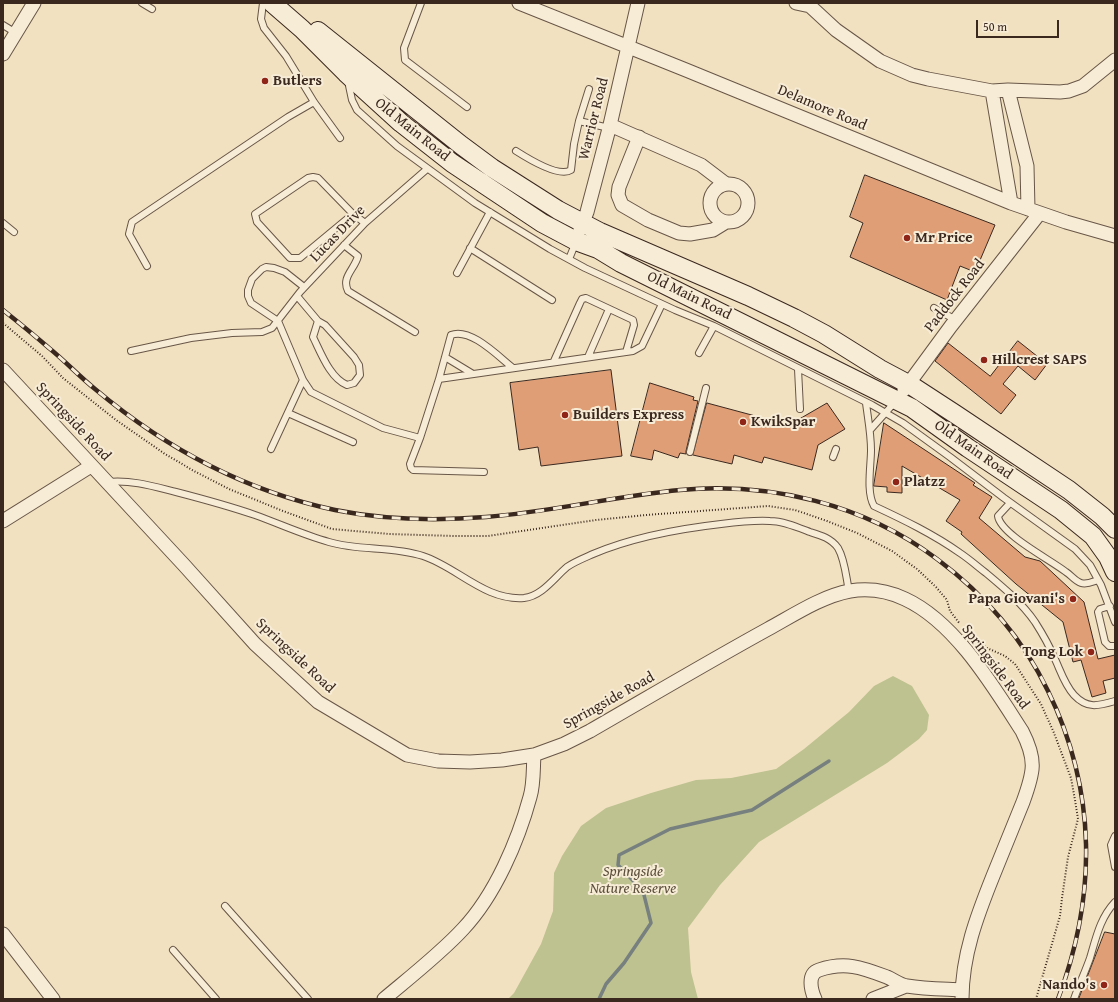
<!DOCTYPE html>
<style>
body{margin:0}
#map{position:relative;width:1118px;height:1002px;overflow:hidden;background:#f2e1c0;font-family:"Gentium Book Plus",serif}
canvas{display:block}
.frame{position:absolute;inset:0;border:4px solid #3a281f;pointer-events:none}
.scale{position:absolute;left:976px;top:20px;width:83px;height:18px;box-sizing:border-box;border:2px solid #3a281f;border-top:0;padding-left:5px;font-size:12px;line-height:14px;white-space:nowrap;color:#3a281f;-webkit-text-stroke:3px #f7ecd6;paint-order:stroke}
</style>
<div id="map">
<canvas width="1118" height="1002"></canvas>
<div class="frame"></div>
<div class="scale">50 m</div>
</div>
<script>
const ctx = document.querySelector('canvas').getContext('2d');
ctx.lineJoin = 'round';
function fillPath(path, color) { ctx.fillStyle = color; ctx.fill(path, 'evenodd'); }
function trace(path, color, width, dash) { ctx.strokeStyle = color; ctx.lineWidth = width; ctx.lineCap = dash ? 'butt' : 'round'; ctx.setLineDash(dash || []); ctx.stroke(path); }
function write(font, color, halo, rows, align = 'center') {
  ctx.font = font + ' "Gentium Book Plus",serif'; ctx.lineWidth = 4; ctx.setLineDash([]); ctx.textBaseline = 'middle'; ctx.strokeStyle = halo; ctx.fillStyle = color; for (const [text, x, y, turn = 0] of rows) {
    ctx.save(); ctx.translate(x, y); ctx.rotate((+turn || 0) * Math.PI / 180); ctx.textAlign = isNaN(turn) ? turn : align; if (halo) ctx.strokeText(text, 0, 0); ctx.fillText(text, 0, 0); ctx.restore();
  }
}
const green = new Path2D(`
 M 893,676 L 912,686 L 929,715 L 927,730 L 919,739 L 887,763 L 759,842 L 720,885 L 688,928 L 691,972 L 698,999 L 508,999 L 514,993 L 541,944 L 553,911 L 554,873 L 562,856 L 581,826 L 606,808 L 651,793 L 696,780 L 731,778 L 776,769 L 804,749 L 849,712 L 874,686 Z`);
const stream = new Path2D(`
 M 599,999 L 606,984 L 624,963 L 651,923 L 643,891 L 618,865 L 619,855 L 670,829 L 752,810 L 829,761`);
const building = new Path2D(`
 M 865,175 L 995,225 L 975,272 L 960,266 L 947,300 L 850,257 L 863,223 L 850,217 Z
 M 1018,341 L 1047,364 L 1035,380 L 1018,366 L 1003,384 L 1016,395 L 1001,414 L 935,361 L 948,343 L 990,376 Z
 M 611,370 L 622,456 L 541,466 L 538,447 L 519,450 L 510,383 Z
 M 650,383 L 694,397 L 693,400 L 698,401 L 686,451 L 686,454 L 680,453 L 678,458 L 654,450 L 652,460 L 631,456 Z
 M 707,403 L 789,425 L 827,403 L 845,429 L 818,445 L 812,470 L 764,457 L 762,463 L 734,455 L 732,464 L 693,455 Z
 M 884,423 L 975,483 L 973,485 L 992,497 L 979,518 L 1025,557 L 1040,561 L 1084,602 L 1098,659 L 1115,655 L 1115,678 L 1103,681 L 1106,693 L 1092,697 L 1081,660 L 1073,662 L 1063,622 L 1016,584 L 961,534 L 962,532 L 946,521 L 960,500 L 902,466 L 902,493 L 887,492 L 887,487 L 874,486 Z
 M 1105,932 L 1115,934 L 1115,999 L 1079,999 Z`);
const path = new Path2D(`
 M 3,323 L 42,356 L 63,378 L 116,420 L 165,454 L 194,471 L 229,489 L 283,511 L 332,529 L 389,534 L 454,536 L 488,536 L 596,520 L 646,515 L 768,506 L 795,510 L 827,521 L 857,533 L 892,551 L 917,569 L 936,587 L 947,600 L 950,611 L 960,624
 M 970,635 L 987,648 L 1005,656 L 1015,664 L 1041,704 L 1054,733 L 1071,778 L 1075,800 L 1078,819 L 1068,857 L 1062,898 L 1060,916 L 1036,999`);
const service = new Path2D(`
 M 142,3 L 152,9
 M 263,3 L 261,19 L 264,28 L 286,56 L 314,102 L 340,138
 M 421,3 L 404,48 L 405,60 L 467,107
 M 3,25 L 16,33
 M 348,81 L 352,100 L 357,110 L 397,146 L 475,203 L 550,249 L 585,268 L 675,310 L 714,326 L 872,405 L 903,423 L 950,457 L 1004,498 L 1075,549 L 1090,565 L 1101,585 L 1115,622
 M 579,121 L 609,128
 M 516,151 C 527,158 559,178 571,170 L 574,144 L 579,121 L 589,89
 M 353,214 L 300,258 L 290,258 L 257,222 L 255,214 L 308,178 L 313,177 L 318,178 L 353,214 L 365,223
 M 3,223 L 14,232
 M 344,245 L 358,256 C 355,269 341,277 348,291 L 415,332
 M 470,248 L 552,300
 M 569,259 L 576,242
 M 147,266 L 129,234 L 132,222 L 288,117 L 314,102
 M 457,273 L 490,212
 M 304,287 L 285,272 L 274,268 L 266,267 L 262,269 L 252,279 L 248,290 L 248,296 L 251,303 L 278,321 L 303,380 L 311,392 L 383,428 L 420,438 L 439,379 L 633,351 L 642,346 L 662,304
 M 297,296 L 318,321 L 325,325 L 354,357 L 359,365 L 360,375 L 354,383 L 347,385 C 330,378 321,353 313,337 L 318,321
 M 934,308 L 956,320
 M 131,351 L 191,338 L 232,333 L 262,332 L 272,328 L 300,292 L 365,223 L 427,169
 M 699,353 L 714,326
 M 445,357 L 473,374
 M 588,357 L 609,309
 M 554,361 L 580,303 L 582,299 L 586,298 L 633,320 L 634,325 L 626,352
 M 798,369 L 800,409
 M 439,379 L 451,335 C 470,327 498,356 513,368
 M 866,403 C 868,419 871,434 871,450 C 871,466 866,492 874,506 C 904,520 933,534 960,553 C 969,559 977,566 986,573 C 1004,588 1022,603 1035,622 C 1042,633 1049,645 1054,657 C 1060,669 1064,684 1074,695 C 1087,709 1098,706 1115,701
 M 288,413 L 353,442
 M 870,430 L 895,402
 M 420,438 L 410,464 L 411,468 L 413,470 L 484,472
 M 271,449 L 303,380
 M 690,452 L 706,388
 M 833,457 L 836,449
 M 108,482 C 133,480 152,486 176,492 C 203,499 229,506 255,515 C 280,524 304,535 329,542 C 359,551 392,546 423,556 C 457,567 485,601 524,598 C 542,596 554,578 567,567 C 574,562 584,558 593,554 C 633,537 677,529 721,524 C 737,522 754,520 770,521 C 783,521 797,527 810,532 C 820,535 831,538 838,548 C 845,560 846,577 849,591
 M 1010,503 L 998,516 C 1000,534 1051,560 1066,572 C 1071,575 1075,581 1081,583 C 1087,585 1092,582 1098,580
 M 1110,606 L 1100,609 L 1098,612 L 1105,642 L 1109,646 L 1115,646
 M 1115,836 L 1111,845 L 1115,867
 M 225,906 L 308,999
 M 173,950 L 216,999
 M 1074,999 C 1079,985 1085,972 1090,958 C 1096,938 1100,918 1115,902`);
const minor = new Path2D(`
 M 519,3 L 686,70 L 1011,203 L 1066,222 L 1115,236
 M 796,3 L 810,6 L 836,30 L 880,61 L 912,75 L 928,79 L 992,91 L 1008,90 L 1060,92 L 1069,91 L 1083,86 L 1115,60
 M 3,54 L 34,3
 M 1008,90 L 1027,166 L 1028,209
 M 992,91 L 1011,203
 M 610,125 L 701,165 L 726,184
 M 639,137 L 619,187 L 618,195 L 622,205 L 648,220 L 679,233 L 690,234 L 713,230 L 726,222
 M710 203a19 19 0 1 1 38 0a19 19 0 1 1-38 0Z
 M 580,230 L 587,212 L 610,125 L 638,3
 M 3,370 L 184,565 L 255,644 L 318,702 L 407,755 L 438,761 L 470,762 L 502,760 L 534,755 L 564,744 L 590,731 C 649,697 708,662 768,629 C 792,616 822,596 850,591 C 869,588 888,591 905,599 C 955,622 993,686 1022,731 C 1037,760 1034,772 1023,802 C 1013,827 1003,851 993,876 C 977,916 962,955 962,999
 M 904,390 L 951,326 L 1039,214
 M 3,521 L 91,466
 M 3,934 L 53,999
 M 384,999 C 409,978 441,953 463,929 C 495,895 518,841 530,797 C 534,784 533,769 534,755
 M 815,999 C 811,990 807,974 819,970 C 846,961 863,968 887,977 C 894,980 900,985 907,986 C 925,989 944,989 962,990
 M 873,999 L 906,986`);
const secondary = new Path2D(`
 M 272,3 L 302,29 L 346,73 L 401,123 L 452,163 L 542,223 L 576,241 L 598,249 L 621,263 L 912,408 L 968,448 L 1061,510 L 1093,536 L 1108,557 L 1115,572
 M 318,31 L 461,145 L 492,168 L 558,210 L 600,232 L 748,296 L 794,318 L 824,334 L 880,369 L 912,386 L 955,414 L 1069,490 L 1102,516 L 1115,529`);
const rail = new Path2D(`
 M 3,310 C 18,322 34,335 49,348 C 65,361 79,376 95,389 C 164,447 245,491 335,510 C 385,520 435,521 486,517 C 551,512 615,496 680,490 C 771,482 864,504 937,559 C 984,594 1023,639 1048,691 C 1097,791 1097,896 1058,999`);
const markers = [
 [265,81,4,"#8f2418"],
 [907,238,4,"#8f2418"],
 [984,360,4,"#8f2418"],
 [565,415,4,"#8f2418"],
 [743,422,4,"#8f2418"],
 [896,482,4,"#8f2418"],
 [1073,599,4,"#8f2418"],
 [1091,652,4,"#8f2418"],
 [1104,985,4,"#8f2418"]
];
const poiNames = [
 ["Butlers",273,81],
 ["Mr Price",915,238],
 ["Hillcrest SAPS",992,360],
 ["Builders Express",573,415],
 ["KwikSpar",751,422],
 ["Platzz",904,482],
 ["Papa Giovani's",1065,599,"right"],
 ["Tong Lok",1083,652,"right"],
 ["Nando's",1096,985,"right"]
];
const streetNames = [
 ["Delamore Road",822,108,23],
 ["Warrior Road",594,119,-76],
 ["Old Main Road",412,130,39],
 ["Lucas Drive",338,234,-46],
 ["Old Main Road",689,296,26],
 ["Paddock Road",955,296,-52],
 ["Springside Road",73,422,47],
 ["Old Main Road",973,450,35],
 ["Springside Road",295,656,43],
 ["Springside Road",995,667,53],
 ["Springside Road",609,701,-29]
];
const parkNames = [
 ["Springside",633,872],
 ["Nature Reserve",633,889]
];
fillPath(green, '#bec290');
trace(stream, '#77807e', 3.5);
fillPath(building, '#df9e76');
trace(building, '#3a281f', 1);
trace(service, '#685647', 8);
trace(minor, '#685647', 15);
trace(secondary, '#3a281f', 20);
trace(path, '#3a281f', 2, [1, 2]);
trace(service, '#f7ecd6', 6);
trace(minor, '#f7ecd6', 13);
trace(secondary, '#f7ecd6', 18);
trace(rail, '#3a281f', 4.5);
trace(rail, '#f7ecd6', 3, [9]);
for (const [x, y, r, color] of markers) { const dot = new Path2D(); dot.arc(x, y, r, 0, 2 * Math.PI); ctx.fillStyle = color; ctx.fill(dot); trace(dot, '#f7ecd6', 1.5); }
write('bold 15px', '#3a281f', '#f7ecd6', poiNames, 'left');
write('15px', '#3a281f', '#f7ecd6', streetNames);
write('italic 15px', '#5b4e3b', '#f7ecd6', parkNames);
</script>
